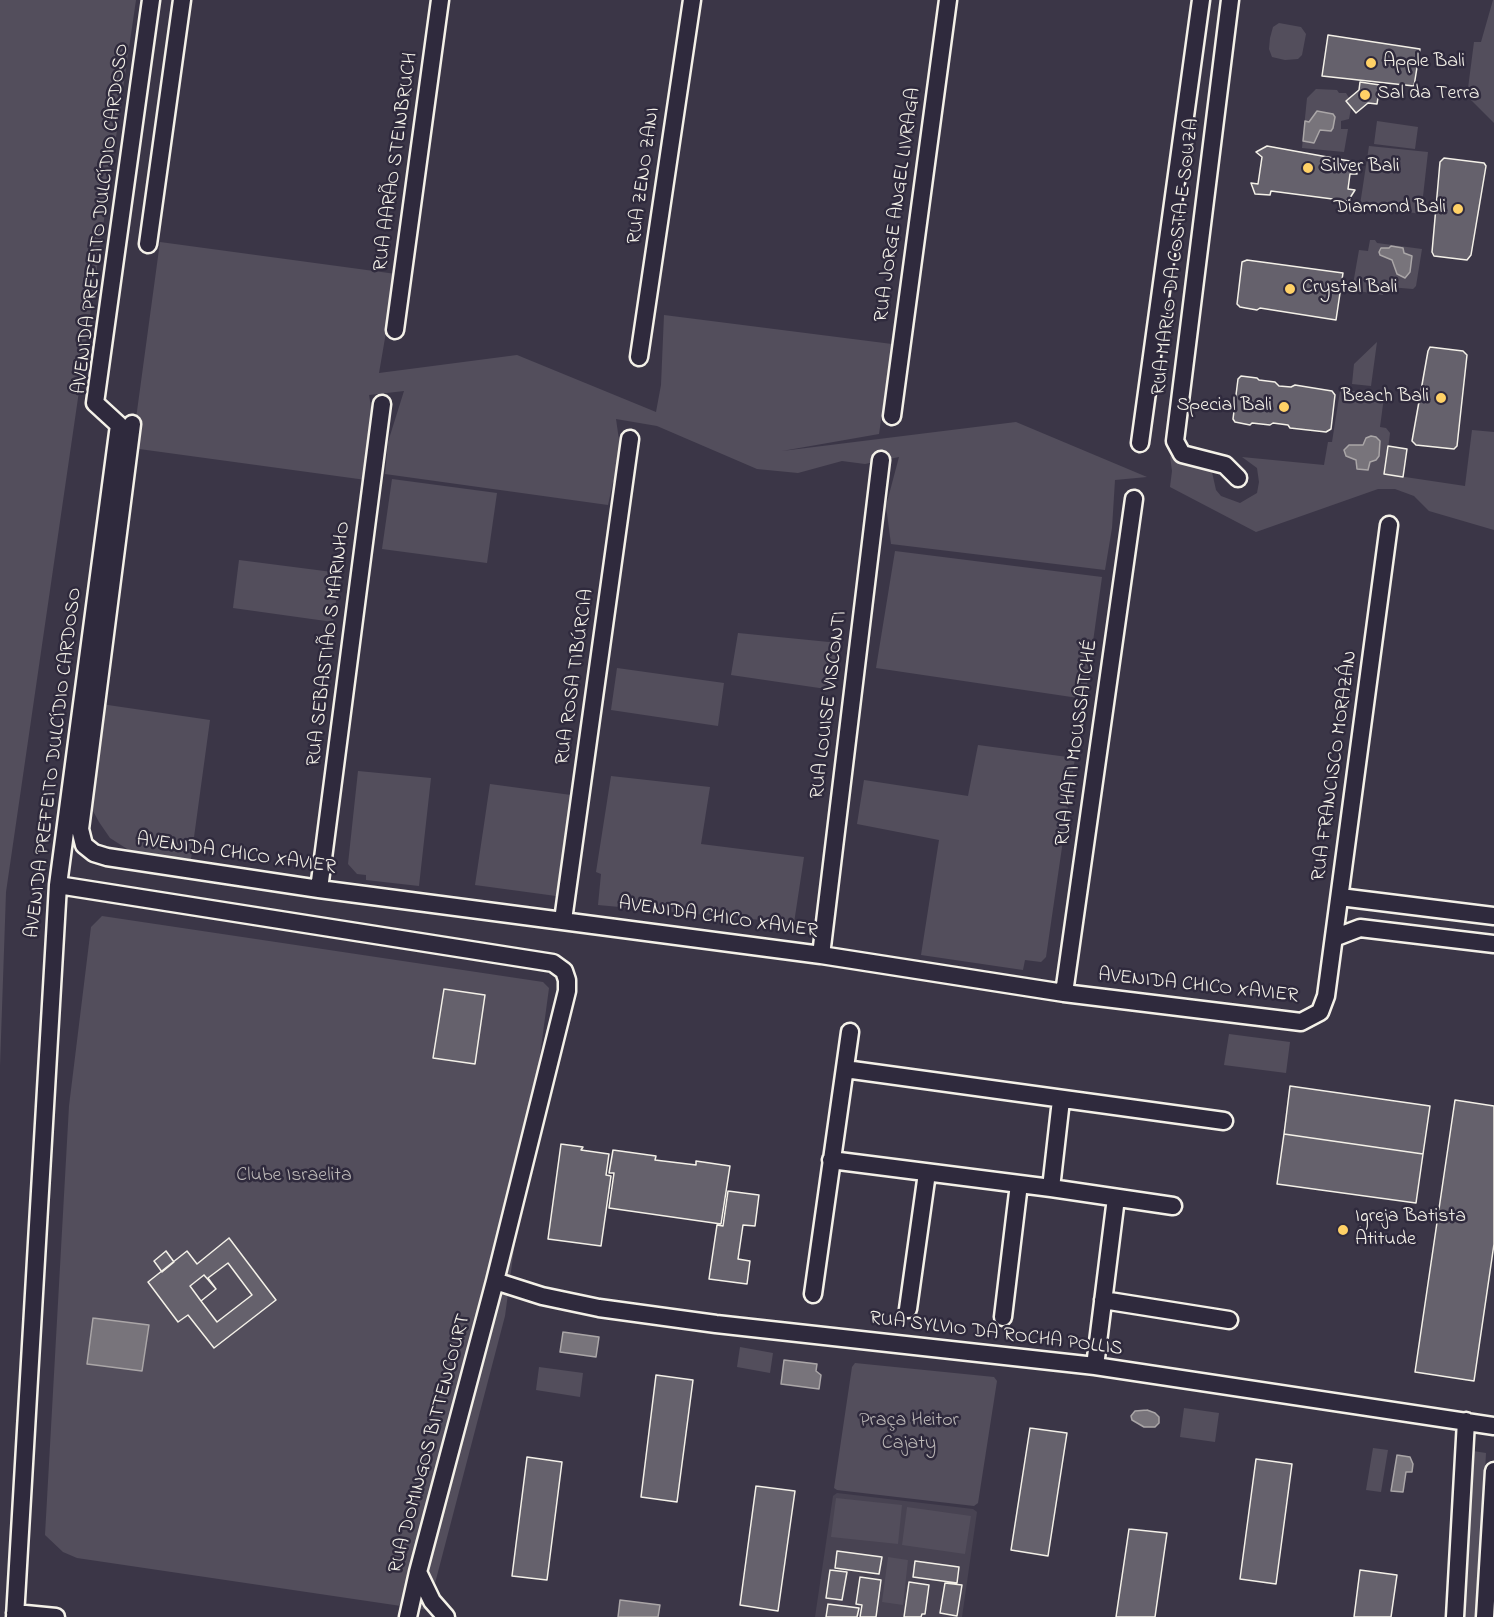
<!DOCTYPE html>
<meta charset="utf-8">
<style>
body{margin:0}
canvas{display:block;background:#3b3647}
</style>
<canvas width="1494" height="1617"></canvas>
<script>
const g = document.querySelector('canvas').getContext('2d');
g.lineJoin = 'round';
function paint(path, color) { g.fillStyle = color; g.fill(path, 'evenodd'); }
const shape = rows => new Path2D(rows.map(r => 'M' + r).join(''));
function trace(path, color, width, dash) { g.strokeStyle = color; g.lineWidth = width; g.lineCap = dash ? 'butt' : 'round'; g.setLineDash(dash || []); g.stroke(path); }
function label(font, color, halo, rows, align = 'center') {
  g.font = font + ' "Indie Flower",sans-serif'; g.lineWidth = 5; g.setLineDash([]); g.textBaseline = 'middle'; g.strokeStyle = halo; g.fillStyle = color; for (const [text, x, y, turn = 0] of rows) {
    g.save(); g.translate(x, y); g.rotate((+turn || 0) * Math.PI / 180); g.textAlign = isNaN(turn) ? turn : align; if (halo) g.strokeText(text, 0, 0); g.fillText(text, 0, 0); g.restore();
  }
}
paint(shape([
 [837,1493,973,1509,977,1512,962,1617,815,1617,833,1496]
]), '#484352');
paint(shape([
 [0,0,136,0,6,892,0,1066],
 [1493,0,1494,0,1494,123,1467,96,1474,42,1481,42],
 [1279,23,1301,27,1306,34,1302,55,1298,59,1285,60,1272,57,1269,49,1270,38,1273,27],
 [1316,89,1337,90,1339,93,1346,93,1352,103,1349,119,1341,121,1341,129,1348,129,1344,152,1302,148,1307,98],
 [1377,121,1418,127,1415,149,1374,144],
 [1369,146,1428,152,1421,214,1360,205],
 [1370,240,1375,240,1377,243,1422,249,1416,286,1413,289,1389,287,1389,285,1385,284,1383,295,1352,290,1359,250,1368,251],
 [160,242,396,274,379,373,517,355,656,412,661,385,664,315,892,344,879,434,782,451,1016,422,1147,477,1115,480,1112,528,1105,570,891,544,886,506,899,457,865,464,842,461,798,473,757,469,657,426,616,419,623,468,621,480,613,482,608,505,385,474,388,442,404,391,369,395,374,425,366,480,132,448],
 [1377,342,1371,386,1352,384,1354,364],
 [1342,389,1384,397,1380,427,1386,428,1390,433,1385,474,1465,486,1472,430,1494,432,1494,530,1429,511,1414,496,1395,489,1378,489,1256,532,1170,487,1172,471,1170,456,1212,472,1216,490,1221,496,1240,503,1257,493,1259,482,1257,468,1242,457,1324,465,1328,442,1332,442,1340,391],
 [392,479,497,493,487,563,382,549],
 [895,551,1102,577,1085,699,876,668],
 [239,560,340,573,333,622,233,608],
 [738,633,839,643,833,690,731,675],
 [617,668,724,683,718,726,611,710],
 [101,704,210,720,191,859,135,854,110,838,99,822,93,811,89,792],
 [978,745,1075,758,1046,957,1041,962,1025,960,1023,970,921,955,939,840,857,824,864,780,968,796],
 [358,771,431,778,419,886,366,880,366,875,357,874,348,864],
 [611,776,710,787,701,844,804,857,794,923,598,905,601,874,596,872],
 [490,784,571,795,556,896,475,885],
 [102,916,543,982,549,988,505,1316,428,1610,77,1558,63,1552,45,1535,69,1106,91,927],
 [1229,1034,1290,1042,1286,1073,1224,1065],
 [740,1347,773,1353,770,1373,737,1367],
 [855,1363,994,1377,997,1381,978,1503,974,1506,837,1490,834,1488,852,1367],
 [539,1367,583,1373,580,1397,536,1390],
 [1184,1408,1219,1413,1215,1442,1180,1437],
 [1373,1448,1388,1450,1381,1492,1366,1490],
 [1473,1451,1486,1453,1477,1617,1464,1617],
 [836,1498,902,1505,898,1544,831,1537],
 [907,1507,971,1516,965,1554,902,1545],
 [888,1557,908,1560,903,1605,882,1602]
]), '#534e5c');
const water = shape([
 [1317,111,1333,114,1335,117,1333,128,1331,131,1320,130,1314,143,1303,141,1305,121,1309,122,1317,111],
 [1391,246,1403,248,1404,253,1412,256,1410,272,1405,278,1397,274,1392,260,1380,255,1379,252,1381,248,1389,248,1391,246],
 [1371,436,1376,437,1380,441,1379,456,1376,460,1370,462,1368,470,1357,469,1356,460,1346,456,1344,450,1349,445,1363,445,1366,438,1371,436],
 [93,1318,149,1325,142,1371,87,1364,93,1318],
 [563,1332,599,1337,596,1357,560,1352,563,1332],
 [784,1360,817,1364,816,1371,821,1375,819,1389,781,1384,784,1360],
 [1147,1410,1155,1413,1159,1417,1159,1423,1155,1427,1144,1427,1132,1420,1131,1416,1135,1411,1147,1410],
 [1397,1455,1410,1457,1413,1464,1412,1472,1406,1472,1403,1492,1391,1491,1397,1455],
 [620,1600,660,1605,658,1617,618,1617,620,1600]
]);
paint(water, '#78747b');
trace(water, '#aaa6a7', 1.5);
const building = shape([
 [1328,35,1420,49,1414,86,1322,76,1328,35],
 [1360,82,1380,85,1377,104,1368,103,1356,113,1346,101,1359,90,1360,82],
 [1267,146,1355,162,1357,174,1350,174,1348,189,1355,190,1348,201,1271,191,1270,195,1255,194,1251,183,1258,184,1262,157,1256,152,1267,146],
 [1444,158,1484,163,1486,166,1471,255,1467,260,1434,256,1432,252,1440,162,1444,158],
 [1247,260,1343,273,1336,320,1260,308,1257,310,1240,307,1237,304,1242,262,1247,260],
 [1430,347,1463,351,1467,355,1457,446,1454,449,1416,445,1412,441,1428,351,1430,347],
 [1241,376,1257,378,1259,380,1275,382,1279,386,1291,387,1295,385,1332,391,1335,395,1331,429,1326,432,1290,428,1288,425,1273,423,1270,425,1252,423,1250,425,1235,422,1233,419,1238,379,1241,376],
 [1388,446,1407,449,1403,477,1384,474,1388,446],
 [444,989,485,995,475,1064,433,1058,444,989],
 [1290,1086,1430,1106,1423,1154,1284,1134,1290,1086],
 [1455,1100,1494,1106,1494,1244,1474,1381,1415,1372,1455,1100],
 [1284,1134,1423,1154,1416,1203,1277,1184,1284,1134],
 [561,1144,583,1147,581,1150,609,1154,606,1175,611,1176,601,1246,548,1239,561,1144],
 [613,1150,656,1156,655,1160,696,1165,696,1161,730,1166,721,1224,609,1208,614,1173,609,1173,613,1150],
 [728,1191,759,1195,755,1226,743,1225,738,1259,750,1261,747,1284,709,1279,717,1225,723,1226,728,1191],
 [229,1238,276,1300,214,1348,188,1315,178,1322,148,1282,187,1251,197,1264,229,1238],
 [228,1263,252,1295,217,1322,201,1301,216,1289,208,1278,228,1263],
 [166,1251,174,1262,162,1272,154,1261,166,1251],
 [204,1275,216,1289,201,1301,190,1286,204,1275],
 [656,1375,693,1380,677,1502,641,1497,656,1375],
 [1030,1428,1067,1433,1048,1556,1011,1550,1030,1428],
 [527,1457,562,1462,547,1580,512,1576,527,1457],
 [1256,1459,1292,1464,1276,1584,1240,1579,1256,1459],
 [756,1486,795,1491,778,1611,740,1605,756,1486],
 [1129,1529,1167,1533,1155,1617,1116,1617,1129,1529],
 [837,1551,882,1557,879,1574,835,1568,837,1551],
 [915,1561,959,1567,957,1583,913,1577,915,1561],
 [830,1570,847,1572,842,1600,826,1598,830,1570],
 [1360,1570,1397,1575,1391,1617,1354,1617,1360,1570],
 [860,1577,881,1580,876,1617,860,1617,862,1605,856,1604,860,1577],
 [909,1582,929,1585,925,1614,922,1614,921,1617,904,1617,909,1582],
 [945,1583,962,1585,957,1616,940,1613,945,1583],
 [828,1604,859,1608,857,1617,826,1617,828,1604]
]);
paint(building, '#65616c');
trace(building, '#f4f1e8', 1.5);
const minor = shape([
 [1230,0,1175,441,1182,454,1225,465,1238,478],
 [148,244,182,0],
 [395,330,440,0],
 [639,357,692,0],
 [892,416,948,0],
 [132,424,80,829,84,845,94,853,107,857,319,889,821,955,1064,993,1301,1022,1320,1012,1326,996,1389,525],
 [1140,443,1201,0],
 [58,885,553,963,564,971,567,980,567,991,495,1281,418,1572,408,1617],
 [319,889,382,404],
 [1340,897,1494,916],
 [563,920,630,439],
 [1334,938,1360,928,1494,944],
 [821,955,881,460],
 [1064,993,1134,499],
 [845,1069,1224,1121],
 [831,1160,1051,1188,1173,1206],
 [1051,1188,1061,1100],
 [495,1281,542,1296,599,1308,716,1324,1095,1366,1494,1426],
 [813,1294,850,1032],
 [1103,1300,1229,1320],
 [908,1309,927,1173],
 [1003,1317,1019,1184],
 [1095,1366,1116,1198],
 [418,1572,432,1601,446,1617],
 [15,1613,56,1617],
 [15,1617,58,885,119,425,95,403,151,0],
 [1455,1617,1466,1421],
 [1485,1617,1494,1471]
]);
trace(minor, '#f4f1e8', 21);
trace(minor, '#2f2a3d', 16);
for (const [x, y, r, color] of [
 [1371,63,6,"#ffd166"],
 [1365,95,6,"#ffd166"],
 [1308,168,6,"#ffd166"],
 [1458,209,6,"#ffd166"],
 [1290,289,6,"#ffd166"],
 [1441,398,6,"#ffd166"],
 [1284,407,6,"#ffd166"],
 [1343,1230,6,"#ffd166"]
]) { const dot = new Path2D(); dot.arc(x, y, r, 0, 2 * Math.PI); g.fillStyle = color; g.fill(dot); trace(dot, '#2f2a3d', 2); }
label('20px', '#f4f1e8', '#2f2a3d', [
 ["Apple Bali",1383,63],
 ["Sal da Terra",1377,95],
 ["Silver Bali",1320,168],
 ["Diamond Bali",1446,209,"right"],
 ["Crystal Bali",1302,289],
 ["Beach Bali",1429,398,"right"],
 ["Special Bali",1272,407,"right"],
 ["Igreja Batista",1355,1218],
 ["Atitude",1355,1241]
], 'left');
label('20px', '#f4f1e8', '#2f2a3d', [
 ["RUA AARÃO STEINBRUCH",397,162,-82],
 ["RUA ZENO ZANI",645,176,-82],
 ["RUA JORGE ANGEL LIVRAGA",899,205,-82],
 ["AVENIDA PREFEITO DULCÍDIO CARDOSO",102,219,-83],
 ["RUA MARLO DA COSTA E SOUZA",1177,257,-83],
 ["RUA SEBASTIÃO S MARINHO",330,644,-83],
 ["RUA ROSA TIBÚRCIA",576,677,-82],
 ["RUA LOUISE VISCONTI",830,705,-83],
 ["RUA HATI MOUSSATCHÉ",1078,743,-82],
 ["AVENIDA PREFEITO DULCÍDIO CARDOSO",55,763,-83],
 ["RUA FRANCISCO MORAZÁN",1336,766,-82],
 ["AVENIDA CHICO XAVIER",236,855,8],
 ["AVENIDA CHICO XAVIER",718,919,8],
 ["AVENIDA CHICO XAVIER",1198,987,6],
 ["RUA SYLVIO DA ROCHA POLLIS",996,1335,7],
 ["RUA DOMINGOS BITTENCOURT",431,1444,-75]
]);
label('20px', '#bcb8b7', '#2f2a3d', [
 ["Clube Israelita",294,1177],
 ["Praça Heitor",909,1422],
 ["Cajaty",909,1445]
]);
</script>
